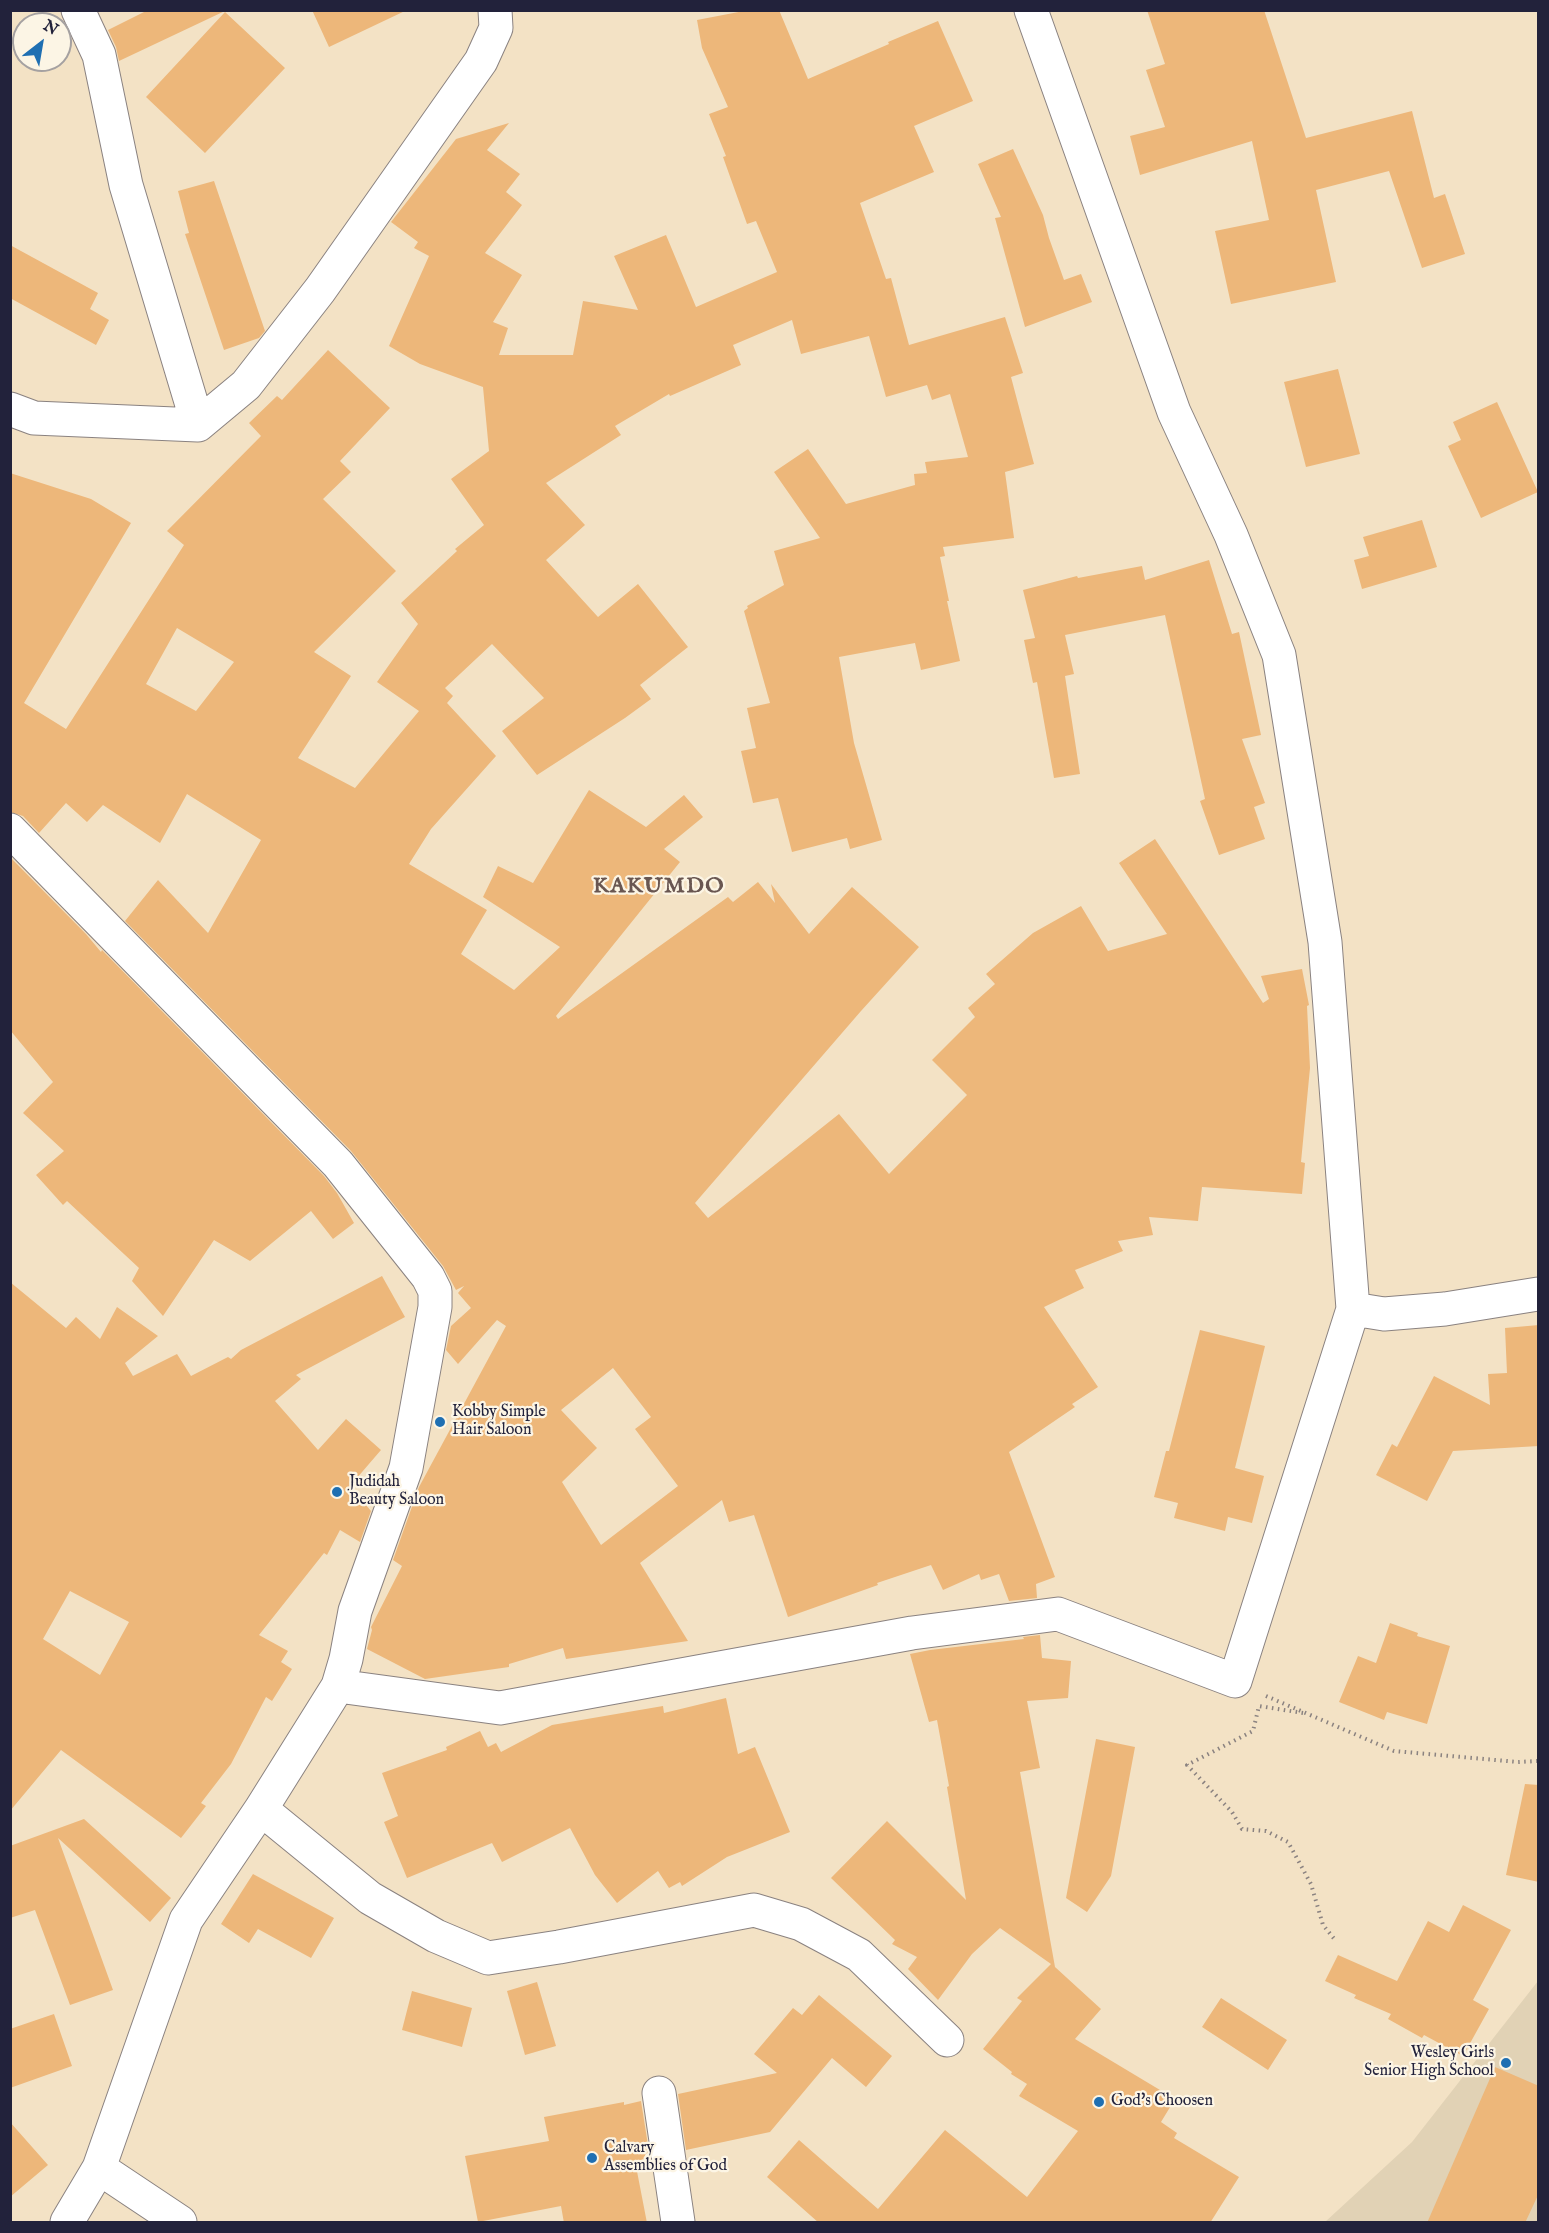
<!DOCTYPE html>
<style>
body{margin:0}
#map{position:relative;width:1549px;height:2233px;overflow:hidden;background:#f3e2c5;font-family:"IM FELL English",serif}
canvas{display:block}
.frame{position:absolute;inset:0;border:12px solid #22223b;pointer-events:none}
.north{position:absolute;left:12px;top:12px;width:60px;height:60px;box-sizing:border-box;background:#fcf5e5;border:2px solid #a5a1a1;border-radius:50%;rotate:31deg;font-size:16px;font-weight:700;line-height:24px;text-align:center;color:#22223b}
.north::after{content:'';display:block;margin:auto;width:21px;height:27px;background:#1f6fb2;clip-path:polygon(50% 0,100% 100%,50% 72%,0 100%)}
</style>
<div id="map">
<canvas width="1549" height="2233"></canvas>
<div class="frame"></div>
<div class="north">N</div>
</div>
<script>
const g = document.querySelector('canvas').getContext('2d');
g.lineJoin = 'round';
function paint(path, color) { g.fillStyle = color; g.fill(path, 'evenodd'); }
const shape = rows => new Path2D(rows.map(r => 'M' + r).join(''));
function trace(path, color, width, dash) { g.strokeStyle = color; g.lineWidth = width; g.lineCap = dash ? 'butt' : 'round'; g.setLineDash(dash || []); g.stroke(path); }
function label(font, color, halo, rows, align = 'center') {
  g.font = font + ' "IM FELL English",serif'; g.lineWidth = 4.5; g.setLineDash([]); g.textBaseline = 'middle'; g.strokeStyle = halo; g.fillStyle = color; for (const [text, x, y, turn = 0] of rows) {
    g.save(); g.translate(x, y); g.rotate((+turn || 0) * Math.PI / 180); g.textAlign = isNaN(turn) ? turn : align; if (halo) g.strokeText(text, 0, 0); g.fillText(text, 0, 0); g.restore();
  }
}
paint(shape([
 [1538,1981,1538,2222,1325,2222,1412,2142]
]), '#e1d2b5');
paint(shape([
 [148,10,227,10,119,61,116,47,108,30],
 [312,10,407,10,329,47],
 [749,10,779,10,808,79,889,44,888,42,938,21,973,101,914,126,934,172,860,203,886,279,891,278,909,345,1005,317,1023,373,1011,377,1034,464,1005,472,1014,538,943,547,945,556,940,557,949,601,947,601,960,661,921,670,915,643,839,657,854,743,882,840,850,849,847,838,792,852,778,798,753,803,741,751,756,748,747,708,770,703,744,611,748,608,747,606,784,585,774,551,820,538,774,472,808,449,846,504,915,485,914,474,927,473,925,462,968,457,950,394,932,400,927,385,886,397,869,336,801,354,792,320,733,345,741,365,670,396,669,394,615,426,621,435,546,483,585,525,546,560,598,617,638,584,688,647,640,685,651,699,625,718,537,775,502,731,544,698,492,644,445,688,453,696,447,703,496,756,431,829,409,864,487,910,461,954,514,990,560,947,483,897,498,866,533,883,589,790,646,827,684,795,703,817,664,849,680,862,556,1016,558,1019,728,897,733,902,758,882,775,903,771,884,809,934,852,887,919,947,861,1011,695,1203,708,1218,839,1114,889,1174,967,1095,932,1060,975,1017,968,1008,995,984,986,974,1033,933,1081,906,1108,951,1167,934,1119,863,1155,839,1263,1003,1269,999,1261,976,1302,969,1309,1005,1307,1006,1310,1068,1301,1162,1305,1163,1302,1194,1202,1187,1198,1221,1149,1217,1153,1235,1118,1241,1123,1251,1075,1270,1084,1288,1044,1307,1098,1387,1072,1404,1075,1407,1009,1452,1055,1577,1036,1584,1037,1598,1009,1601,999,1574,981,1580,979,1574,943,1590,931,1565,877,1583,878,1585,788,1617,754,1515,729,1522,722,1500,640,1563,688,1641,566,1659,563,1648,509,1664,509,1667,425,1679,367,1649,372,1630,371,1627,402,1566,393,1560,419,1487,506,1326,497,1320,458,1364,446,1350,451,1326,471,1308,458,1293,464,1286,456,1290,443,1266,351,1151,125,921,158,880,208,933,261,840,187,794,160,843,103,805,87,822,66,803,39,833,23,816,10,812,10,473,91,499,131,523,24,703,66,729,184,545,167,531,261,436,249,423,277,396,282,400,328,350,390,408,340,461,351,472,323,499,396,571,314,652,351,676,298,758,355,788,419,711,377,682,418,624,401,603,457,551,455,549,484,525,451,479,489,451,483,387,420,364,389,346,429,256,414,248,418,242,391,222,456,139,509,123,487,150,520,174,506,192,522,205,485,253,522,275,493,322,508,328,499,355,573,355,583,301,638,310,614,256,666,235,696,307,777,272,756,221,747,224,723,157,726,156,709,114,728,107,702,48,697,20],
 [177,628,234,662,196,711,146,684],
 [613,1368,651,1417,635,1429,678,1486,601,1545,562,1482,597,1448,561,1410],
 [1147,10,1264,10,1306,138,1412,111,1434,198,1445,194,1465,254,1422,268,1389,171,1316,190,1336,282,1231,304,1215,231,1269,220,1252,141,1140,175,1130,136,1165,127,1146,70,1165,64],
 [225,12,285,68,205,153,146,97],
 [1013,149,1043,215,1049,238,1064,280,1081,274,1092,302,1025,327,995,218,1001,217,978,164],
 [214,181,265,331,259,338,224,350,185,234,189,233,178,191],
 [10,245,98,293,90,309,109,320,96,345,10,298],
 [1338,369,1360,454,1306,467,1284,382],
 [1497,402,1538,492,1481,518,1448,446,1461,440,1453,422],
 [1422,520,1437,567,1362,589,1354,560,1369,556,1363,537],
 [1209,560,1232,634,1239,632,1261,735,1242,739,1265,803,1254,807,1265,839,1219,855,1200,801,1205,799,1165,615,1065,635,1074,674,1065,676,1080,774,1054,778,1037,682,1033,683,1024,640,1035,638,1023,590,1077,576,1078,578,1142,566,1145,580],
 [10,857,86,934,101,952,102,950,324,1176,337,1193,354,1223,333,1239,311,1211,250,1261,214,1240,163,1316,132,1281,139,1268,67,1201,63,1205,36,1175,64,1151,23,1113,53,1082,10,1030],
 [382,1276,405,1317,296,1375,301,1379,275,1401,318,1450,346,1419,381,1450,350,1486,371,1511,360,1542,340,1530,327,1555,324,1553,259,1635,288,1651,281,1662,292,1669,272,1701,266,1697,231,1764,201,1803,206,1806,181,1838,61,1750,10,1811,10,1282,66,1328,76,1317,100,1339,117,1307,158,1336,125,1363,133,1376,177,1354,191,1376,228,1357,231,1359,241,1350],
 [70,1591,129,1622,100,1675,43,1639],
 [1539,1325,1539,1446,1453,1451,1427,1501,1376,1475,1392,1444,1397,1447,1434,1376,1490,1405,1488,1374,1507,1373,1505,1328],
 [1200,1330,1265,1346,1235,1468,1264,1476,1252,1523,1228,1517,1225,1531,1174,1518,1178,1503,1154,1497,1166,1451,1169,1451],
 [1390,1623,1418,1633,1417,1636,1450,1646,1427,1724,1387,1712,1384,1720,1339,1702,1358,1656,1376,1663],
 [1040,1635,1042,1658,1071,1661,1068,1698,1027,1701,1040,1768,1020,1772,1055,1967,1101,2009,1075,2039,1175,2099,1161,2122,1177,2133,1174,2138,1239,2177,1210,2223,819,2223,767,2177,799,2140,878,2209,945,2130,1027,2197,1078,2131,1019,2096,1027,2084,1011,2074,1012,2072,983,2049,1022,2001,1017,1998,1051,1964,1000,1928,972,1954,938,2000,908,1969,917,1957,892,1944,895,1940,831,1878,887,1821,966,1900,947,1787,949,1786,937,1720,929,1722,910,1654,930,1650,1024,1639,1023,1637],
 [726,1698,738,1754,755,1747,790,1832,727,1857,682,1886,680,1882,669,1888,658,1871,617,1903,595,1875,570,1828,502,1862,492,1843,407,1878,384,1822,398,1816,382,1773,447,1750,446,1747,480,1731,488,1747,496,1743,501,1752,552,1725,663,1706,664,1713],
 [1096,1739,1135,1747,1111,1876,1087,1912,1066,1898],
 [1525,1784,1539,1785,1539,1882,1506,1875],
 [84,1819,171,1898,150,1922,58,1838,113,1990,70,2005,35,1910,10,1918,10,1846],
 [253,1874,334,1918,311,1958,258,1929,249,1943,221,1924],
 [1463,1905,1511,1930,1473,2000,1489,2009,1463,2056,1424,2035,1422,2038,1388,2019,1391,2014,1354,1998,1356,1995,1325,1981,1338,1955,1397,1981,1428,1921,1449,1932],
 [537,1982,556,2046,525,2055,507,1991],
 [412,1991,472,2008,462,2047,402,2030],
 [819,1995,892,2056,866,2087,832,2058,770,2132,686,2150,678,2094,777,2073,754,2054,793,2008,802,2015],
 [1221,1998,1287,2040,1268,2070,1202,2027],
 [54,2014,72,2066,10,2088,10,2029],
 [1495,2067,1539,2086,1539,2193,1525,2223,1427,2223],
 [641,2101,650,2158,635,2161,647,2223,564,2223,561,2206,478,2222,465,2156,549,2141,544,2117,624,2102,624,2105],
 [10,2122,48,2165,10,2197]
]), '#edb77a');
const minor = shape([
 [78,10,99,55,126,185,198,425],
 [10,409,34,418,198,425,246,385,320,290,481,61,496,28,495,10],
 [10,830,338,1164,428,1277,435,1291,435,1307,406,1468,355,1611,346,1659,338,1686],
 [1353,1309,1384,1314,1445,1309,1538,1294],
 [261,1809,370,1898,436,1936,488,1958,559,1947,754,1910,801,1924,859,1955,947,2040],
 [659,2093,678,2222],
 [99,2168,180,2222],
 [67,2222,99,2168,186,1920,261,1809,338,1686,500,1708,912,1633,1058,1614,1235,1681,1353,1309,1325,942,1279,655,1231,535,1174,412,1031,10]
]);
trace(minor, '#8a8280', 35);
trace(shape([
 [1266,1696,1394,1751,1518,1762,1538,1761],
 [1303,1713,1259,1706,1253,1731,1187,1765,1232,1812,1242,1829,1266,1831,1288,1842,1311,1884,1323,1925,1336,1941]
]), '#8a8280', 4, [1.5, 4.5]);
trace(minor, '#fff', 33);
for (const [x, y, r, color] of [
 [440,1422,6,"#1f6fb2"],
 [337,1492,6,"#1f6fb2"],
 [1506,2063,6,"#1f6fb2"],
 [1099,2102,6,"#1f6fb2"],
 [592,2158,6,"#1f6fb2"]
]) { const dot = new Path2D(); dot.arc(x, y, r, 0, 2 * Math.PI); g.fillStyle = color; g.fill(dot); trace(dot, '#fcf5e5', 2); }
label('16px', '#22223b', '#fcf5e5', [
 ["Kobby Simple",452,1413],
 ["Hair Saloon",452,1431],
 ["Judidah",349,1483],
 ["Beauty Saloon",349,1501],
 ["Wesley Girls",1494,2054,"right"],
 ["Senior High School",1494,2072,"right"],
 ["God's Choosen",1111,2102],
 ["Calvary",604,2149],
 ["Assemblies of God",604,2167]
], 'left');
g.letterSpacing = '1.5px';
label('bold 22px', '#695651', '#fcf5e5', [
 ["KAKUMDO",659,887]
]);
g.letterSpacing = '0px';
</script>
